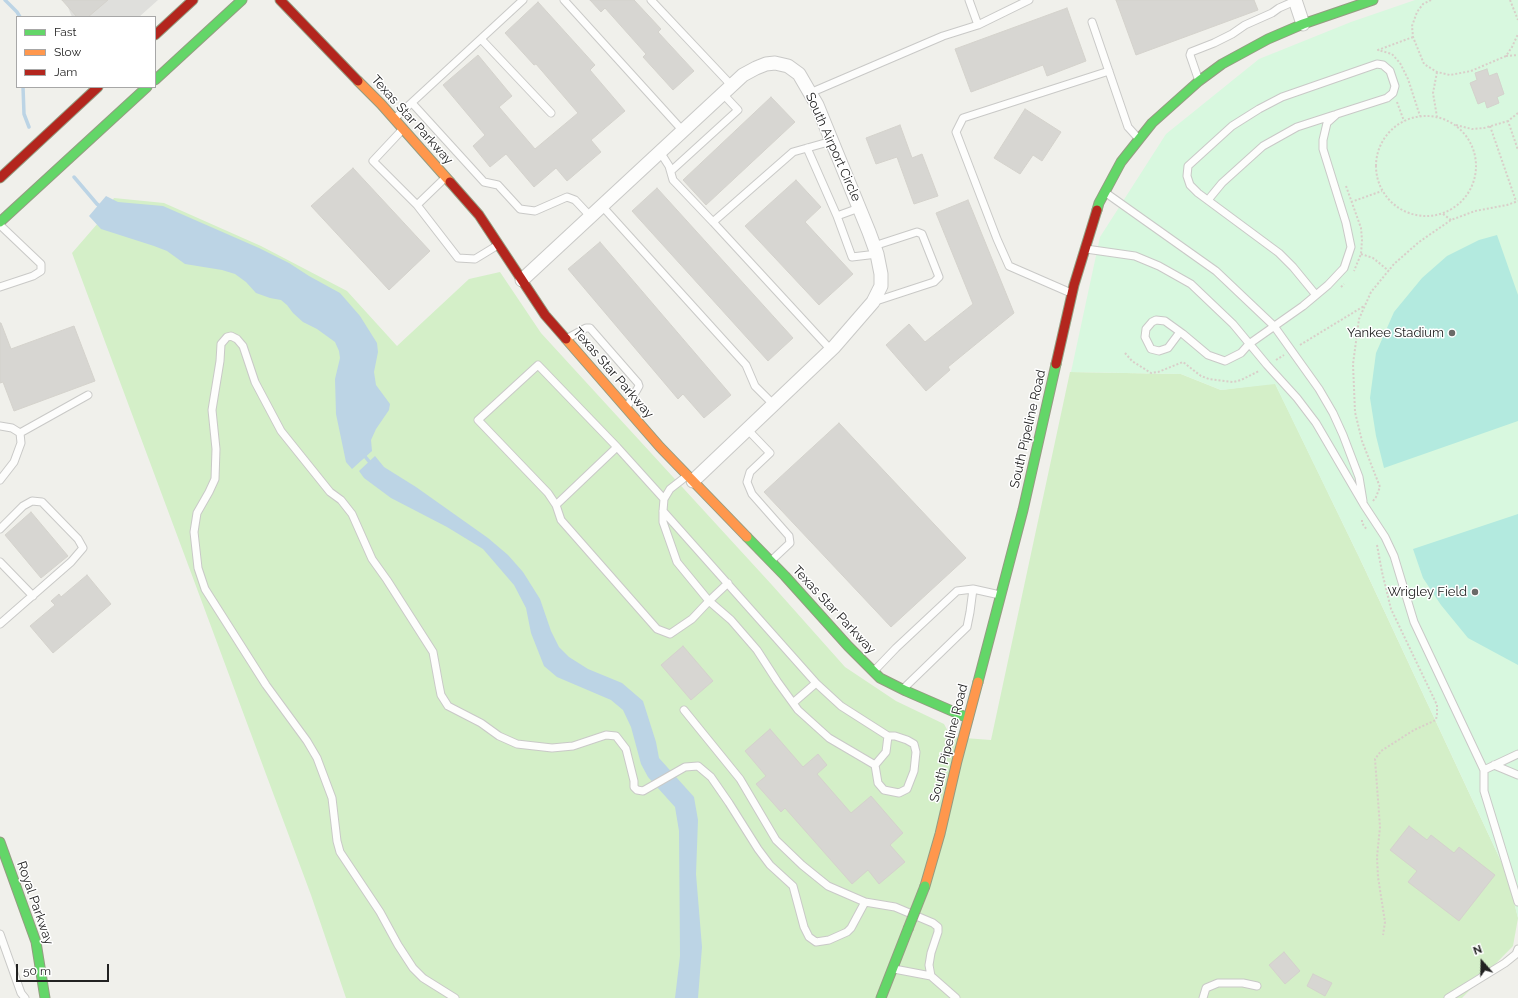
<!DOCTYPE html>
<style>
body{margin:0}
#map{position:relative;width:1518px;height:998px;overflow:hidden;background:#f0f0eb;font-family:Raleway,sans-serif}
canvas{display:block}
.legend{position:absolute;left:16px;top:16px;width:140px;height:72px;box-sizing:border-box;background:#fff;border:1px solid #a7a7a7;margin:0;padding:5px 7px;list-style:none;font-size:12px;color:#222}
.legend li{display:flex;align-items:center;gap:8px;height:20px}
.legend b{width:20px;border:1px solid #a7a7a7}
.north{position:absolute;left:1462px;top:942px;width:40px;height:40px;-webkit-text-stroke:3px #fff;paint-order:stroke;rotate:340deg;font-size:11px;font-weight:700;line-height:16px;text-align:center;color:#222}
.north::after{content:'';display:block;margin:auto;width:14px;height:18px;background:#222;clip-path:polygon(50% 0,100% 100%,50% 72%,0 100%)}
.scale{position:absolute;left:16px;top:964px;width:93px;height:18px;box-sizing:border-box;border:2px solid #222;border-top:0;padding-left:5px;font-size:12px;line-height:14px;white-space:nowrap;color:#222;-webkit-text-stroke:3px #fff;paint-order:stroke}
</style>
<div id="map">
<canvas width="1518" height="998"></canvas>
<ul class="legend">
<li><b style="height:5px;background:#63d668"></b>Fast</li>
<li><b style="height:5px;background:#ff974d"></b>Slow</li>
<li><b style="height:5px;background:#b3261e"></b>Jam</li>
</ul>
<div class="north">N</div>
<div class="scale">50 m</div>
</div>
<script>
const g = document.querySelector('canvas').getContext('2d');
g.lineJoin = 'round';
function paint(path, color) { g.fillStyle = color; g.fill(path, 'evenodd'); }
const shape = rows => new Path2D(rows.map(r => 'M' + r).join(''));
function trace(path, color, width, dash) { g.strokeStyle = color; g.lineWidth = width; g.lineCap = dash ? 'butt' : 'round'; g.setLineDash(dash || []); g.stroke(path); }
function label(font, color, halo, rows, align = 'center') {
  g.font = font + ' Raleway,sans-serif'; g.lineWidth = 3; g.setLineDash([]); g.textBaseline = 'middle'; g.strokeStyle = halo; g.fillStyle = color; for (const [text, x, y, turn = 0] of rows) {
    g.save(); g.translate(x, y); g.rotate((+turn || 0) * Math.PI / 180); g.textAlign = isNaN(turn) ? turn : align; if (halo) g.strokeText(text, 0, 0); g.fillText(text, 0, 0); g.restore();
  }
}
paint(shape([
 [65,0,158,0,139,17,72,17]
]), '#dfdfdc');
paint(shape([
 [114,198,164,203,261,246,347,291,397,346,469,279,500,272,541,333,772,585,845,667,896,701,944,724,951,737,991,740,1070,372,1181,374,1221,390,1275,383,1361,561,1507,874,1518,918,1513,946,1462,998,346,998,311,895,72,253,98,223]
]), '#d4efc8');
paint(shape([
 [1415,0,1518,0,1518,918,1507,874,1361,561,1275,384,1221,390,1181,374,1071,372,1100,237,1166,134,1259,59,1351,22]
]), '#d8f8df');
paint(shape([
 [1497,235,1518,295,1518,421,1384,468,1376,436,1370,398,1376,353,1394,312,1422,278,1447,256,1479,240],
 [1518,514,1518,665,1468,638,1441,605,1423,578,1413,549]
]), '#b3eadf');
paint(shape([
 [106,196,118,202,163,206,259,248,289,263,309,276,340,293,360,316,377,343,378,352,374,372,376,385,390,404,389,410,376,429,371,440,372,451,352,469,346,462,336,414,335,379,340,358,339,351,335,342,317,329,303,322,293,313,287,305,281,300,270,298,256,293,246,282,235,274,222,270,185,264,167,251,154,246,101,229,89,216],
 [375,456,384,467,416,487,488,538,508,555,523,572,540,599,551,631,559,647,569,657,588,669,622,683,643,701,656,742,659,758,694,797,698,820,696,874,702,947,698,998,675,998,680,956,679,831,675,807,648,777,641,764,631,727,623,710,611,700,557,677,544,666,531,633,526,608,514,585,483,549,447,527,391,498,364,478,359,471]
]), '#bcd4e5');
trace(shape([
 [5,0,17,12,20,17],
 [23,87,24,114,29,127],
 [74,177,97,204,101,207],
 [363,454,372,465]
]), '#bcd4e5', 3.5);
const building = shape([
 [62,0,108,0,88,17,77,17,62,0],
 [590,0,634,0,661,29,658,32,694,71,673,90,643,57,646,54,605,8,601,12,590,0],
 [1116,0,1254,0,1258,10,1136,55,1116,0],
 [538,2,595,65,590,70,625,111,591,140,601,152,567,181,556,168,534,187,506,154,490,167,473,146,485,135,443,85,478,55,512,96,499,107,535,149,578,113,536,64,534,65,505,33,538,2],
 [1067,8,1086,61,1047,76,1043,65,971,92,955,49,1067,8],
 [1487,69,1489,76,1497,73,1504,94,1497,97,1499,103,1487,108,1485,101,1478,104,1470,83,1477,80,1475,73,1487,69],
 [771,97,795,122,706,205,683,180,771,97],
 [1025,109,1061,132,1042,161,1033,155,1020,174,994,158,1025,109],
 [900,125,912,158,922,154,938,196,914,204,897,157,876,164,866,138,900,125],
 [353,168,430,251,389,290,311,206,353,168],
 [796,180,821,207,805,222,853,274,819,305,745,226,796,180],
 [657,188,793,338,768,361,632,211,657,188],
 [968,200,1014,313,948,367,950,370,926,391,886,345,909,324,925,342,973,304,936,213,968,200],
 [600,242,731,395,704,418,683,394,678,399,568,269,600,242],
 [0,323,1,323,11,349,74,326,95,381,14,411,3,382,0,383,0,323],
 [839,423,966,558,891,627,764,492,839,423],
 [31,512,68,556,41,578,5,535,31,512],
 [87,575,111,604,53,653,30,626,55,605,51,601,59,594,61,597,87,575],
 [683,646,713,681,691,700,661,665,683,646],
 [770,729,803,767,818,754,827,765,817,774,851,813,871,796,903,833,890,845,905,862,879,884,868,870,852,884,785,808,781,812,756,784,766,776,745,751,770,729],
 [1409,826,1427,840,1431,835,1454,853,1459,847,1495,875,1459,921,1408,882,1417,871,1390,850,1409,826],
 [1284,952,1300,971,1285,984,1269,965,1284,952],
 [1313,974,1332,983,1325,996,1307,986,1313,974]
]);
paint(building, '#d7d6d2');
trace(building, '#d4d2cc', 1);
const lane = shape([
 [564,0,683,131],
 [651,0,732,86],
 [969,0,978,25],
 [1092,22,1128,127,1138,138],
 [481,39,551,113],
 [1199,81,1190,55,1191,52,1214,43,1232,34,1245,25,1272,13,1279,8,1295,1],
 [810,93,943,36,978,25,1029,0],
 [412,103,484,182,498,185,520,209,535,211,567,197,575,200,591,217],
 [394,119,523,0],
 [403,129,373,161,417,205,446,177],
 [807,148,837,216,859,208],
 [660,152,669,166,673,180,713,222,793,152,832,141],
 [671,171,738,110,723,94],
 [1106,193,1216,271,1274,326,1319,389,1333,413,1343,435,1359,477,1363,501],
 [1208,200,1222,183,1263,146,1297,127,1334,115],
 [417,205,458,258,475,259,498,245],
 [602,206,746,365,755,386,773,404],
 [837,216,852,257,877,254],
 [713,222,831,350],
 [0,225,41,264,41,271,33,276,0,287],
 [1086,249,1135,256,1159,266,1191,284,1233,324,1267,365,1297,398,1316,423,1364,505,1385,537,1394,556,1414,622,1484,770,1484,791,1518,902],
 [1071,293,1009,266,997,239,956,132,963,118,1109,71],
 [873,302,934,282,939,277,922,234,917,232,874,246],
 [1180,332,1168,348,1159,351,1151,349,1145,337,1146,329,1152,322,1156,320,1165,321,1183,334,1208,355,1225,361,1241,353,1249,344,1303,306,1328,285,1344,268,1351,247,1346,223,1323,149,1323,140,1327,123,1337,114,1387,98,1393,93,1395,86,1390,71,1383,65,1377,64,1282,97,1259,109,1232,126,1188,166,1187,176,1190,185,1198,193,1279,253,1293,267,1316,295],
 [566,339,586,328,590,328,638,383,639,386,627,407],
 [0,426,12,428,20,433,21,443,14,462,0,480],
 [747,429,770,453,750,472,747,482,752,494,789,536,790,543,772,560],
 [20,433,88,395],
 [664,499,617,447,556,505,561,520,657,629,670,634,692,619,709,601,728,583],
 [556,505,548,493,478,420,538,365,617,447],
 [663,511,816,683,841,706,888,736,895,736,907,740,914,744,916,752,914,771,907,789,899,793,884,790,878,783,875,765,829,738,798,710,777,681,757,650,731,620,709,601,677,562,663,522,663,511,664,499,670,489,688,475],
 [0,529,23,506,32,501,42,502,78,539,83,548,71,562,0,624],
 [0,562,33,596],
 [874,671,896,648,957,591,973,589,1000,595],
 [904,688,967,627,970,612,973,589],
 [793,703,816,683],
 [875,765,886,752,888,736],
 [1494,765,1518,775],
 [1484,770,1518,754],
 [865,902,895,907,933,923,938,927,938,932,931,953,929,965,931,976],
 [0,934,21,993,25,998],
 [894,969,931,976,956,998],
 [455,998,423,978,413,968,398,945,380,912,340,852,337,841,332,798,317,758,307,741,266,685,205,589,198,568,194,532,197,513,209,492,215,479,216,449,212,410,220,361,221,344,227,337,231,336,237,339,243,346,255,382,281,431,330,492,341,500,352,514,372,559,387,580,433,652,439,685,441,695,448,706,481,723,499,736,517,744,552,748,573,746,606,735,616,736,626,749,634,781,634,787,637,790,643,791,685,767,698,766,711,777,729,803,758,849,770,865,793,886,804,927,809,937,816,942,829,940,847,932,851,928,865,902,828,886,802,865,776,840,740,779,684,710],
 [1203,998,1206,988,1218,983,1243,983,1257,986],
 [1448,998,1505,963,1516,954,1518,949]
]);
const street = shape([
 [1295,0,1303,24],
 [522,280,743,75,756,68,766,64,775,63,788,66,799,74,817,105,869,232,877,254,881,274,881,286,873,302,834,347,693,481]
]);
const fast = shape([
 [155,80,242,0],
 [1097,210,1099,203,1121,162,1152,123,1199,81,1222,64,1268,39,1303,24,1373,0],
 [0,222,147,87],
 [747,537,785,576,848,646,880,678,906,691,968,718],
 [978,682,1023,510,1056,364],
 [0,842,36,942,45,998],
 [881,998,908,929]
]);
const slow = shape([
 [358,81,381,104,450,182],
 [566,339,660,447,747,537],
 [925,886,940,834,957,761,978,682]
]);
const jam = shape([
 [280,0,358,81],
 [155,35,193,0],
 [0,178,98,87],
 [450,182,479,215,545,315,566,339],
 [1056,364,1074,285,1097,210]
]);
trace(lane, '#c9c9c7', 9);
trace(street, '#c9c9c7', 15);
trace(fast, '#949c81', 11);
trace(slow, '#949c81', 11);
trace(jam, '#949c81', 11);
trace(shape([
 [1431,0,1423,4,1417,12,1412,26,1413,37,1424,64,1437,72,1450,75,1471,71,1506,56,1512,47,1518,34],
 [1510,0,1518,20],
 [1413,37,1378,50,1392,54,1400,63,1408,79,1420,116],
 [1506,56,1518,55],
 [1437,72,1433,93,1437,117],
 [1397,102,1404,121],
 [1518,113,1508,121,1518,150],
 '1376 166a50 50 0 1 1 100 0a50 50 0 1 1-100 0Z',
 [1456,125,1472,129,1484,128,1508,121],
 [1490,126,1516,201],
 [1346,186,1361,228,1362,240,1361,254,1354,271],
 [1351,202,1382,191],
 [1443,214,1451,220],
 [1361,254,1373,258,1389,271],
 [1341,287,1344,284],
 [1300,345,1364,306],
 [1125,353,1132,361,1151,373,1158,372,1183,362,1201,376,1209,379,1233,382,1241,380,1259,371],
 [1276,360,1284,355],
 [1373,501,1376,497,1380,487,1362,441,1355,412,1353,364,1359,319,1371,292,1394,264,1419,242,1451,220,1475,211,1507,205,1518,201],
 [1362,520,1362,523,1367,530],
 [1377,545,1382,572,1391,609,1437,705,1437,714,1436,720,1414,730,1381,751,1375,759,1380,827,1377,857,1378,877,1385,922,1383,935]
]), '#d9cec9', 2, [2, 2]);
trace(lane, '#fdfdfc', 7);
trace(street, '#fdfdfc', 13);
trace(fast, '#63d668', 9);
trace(slow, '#ff974d', 9);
trace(jam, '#b3261e', 9);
const fastBridge = shape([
 [908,929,925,886]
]);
trace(fastBridge, '#949c81', 11, []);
trace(fastBridge, '#63d668', 9);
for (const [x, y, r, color] of [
 [1452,333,4,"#6a6a68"],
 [1475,592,4,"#6a6a68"]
]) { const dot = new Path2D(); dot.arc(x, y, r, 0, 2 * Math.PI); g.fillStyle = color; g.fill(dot); trace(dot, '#fff', 1.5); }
label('13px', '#222', '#fff', [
 ["Texas Star Parkway",412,120,48],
 ["South Airport Circle",833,147,66],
 ["Texas Star Parkway",613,373,49],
 ["South Pipeline Road",1028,429,-77],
 ["Texas Star Parkway",834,610,47],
 ["South Pipeline Road",949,743,-76],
 ["Royal Parkway",35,903,71]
]);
label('13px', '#222', '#fff', [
 ["Yankee Stadium",1444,333],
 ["Wrigley Field",1467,592]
], 'right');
</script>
